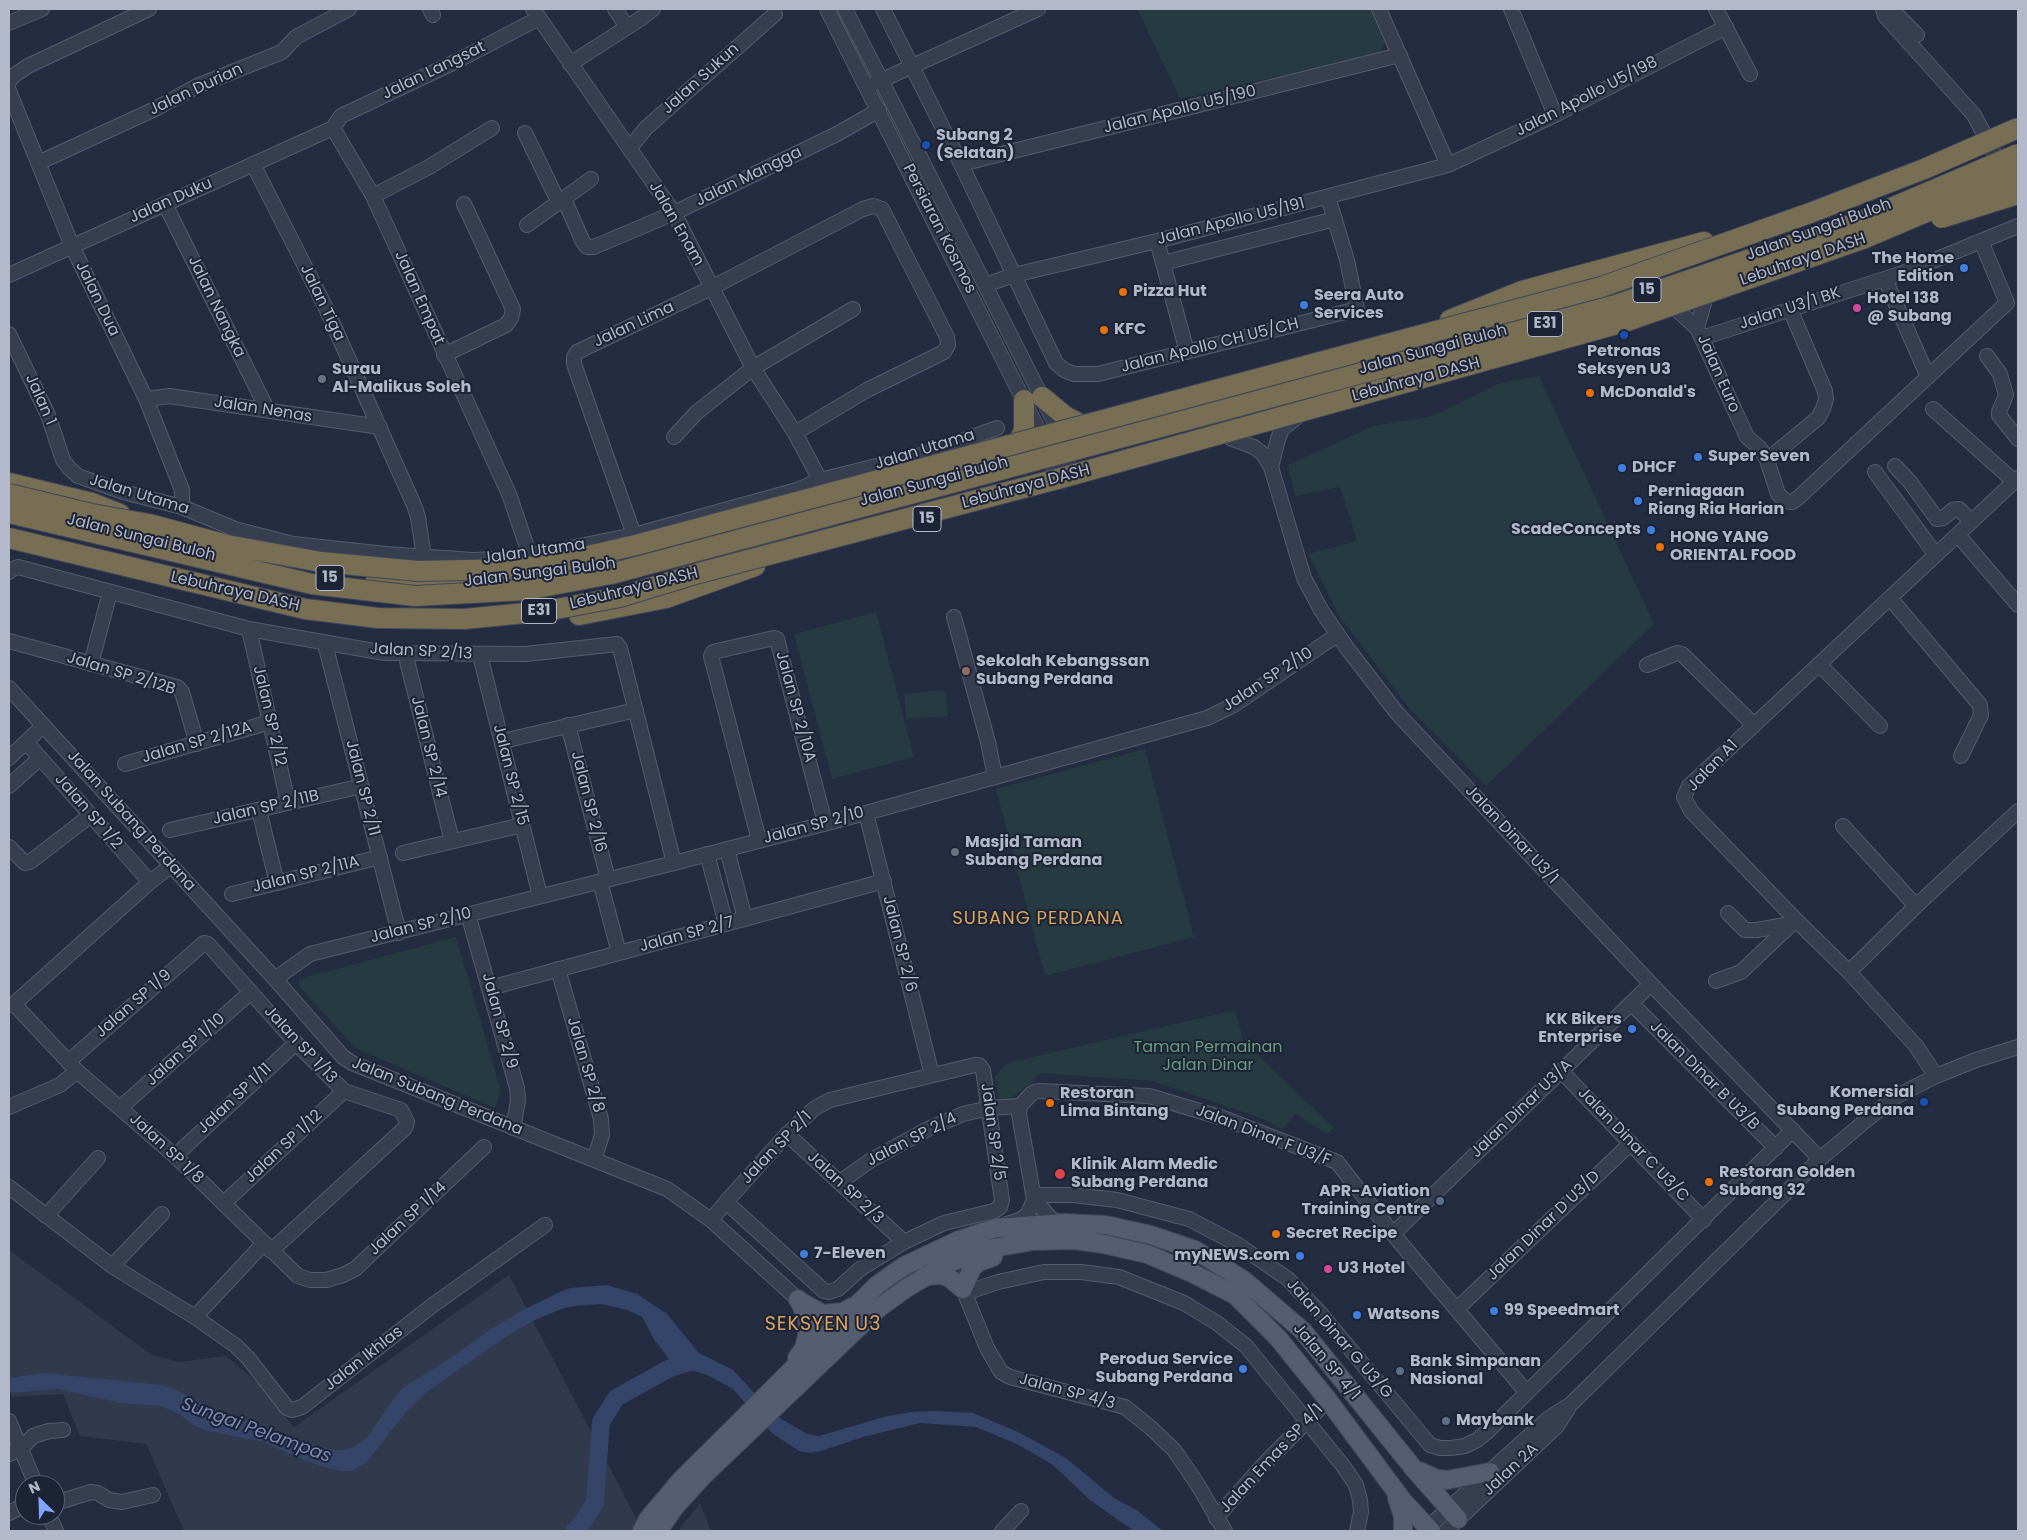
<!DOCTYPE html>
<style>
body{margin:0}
#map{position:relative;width:2027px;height:1540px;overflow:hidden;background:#232c41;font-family:Poppins,sans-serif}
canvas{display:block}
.frame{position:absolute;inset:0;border:10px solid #b3b9cb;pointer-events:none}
.north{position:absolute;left:15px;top:1475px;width:50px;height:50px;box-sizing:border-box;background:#1c2335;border:1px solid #585f71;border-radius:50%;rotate:336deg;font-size:14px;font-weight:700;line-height:20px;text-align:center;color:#b3b9cb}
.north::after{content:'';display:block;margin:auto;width:18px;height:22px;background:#84a4ff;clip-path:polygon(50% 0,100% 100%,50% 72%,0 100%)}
</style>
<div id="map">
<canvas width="2027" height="1540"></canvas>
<div class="frame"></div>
<div class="north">N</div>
</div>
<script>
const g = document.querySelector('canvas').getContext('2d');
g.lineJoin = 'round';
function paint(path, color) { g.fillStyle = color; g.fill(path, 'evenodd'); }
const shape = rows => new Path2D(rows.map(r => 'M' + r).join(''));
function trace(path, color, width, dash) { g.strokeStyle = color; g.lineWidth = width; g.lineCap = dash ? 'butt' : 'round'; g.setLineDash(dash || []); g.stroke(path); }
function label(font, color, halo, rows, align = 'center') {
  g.font = font + ' Poppins,sans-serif'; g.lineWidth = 4; g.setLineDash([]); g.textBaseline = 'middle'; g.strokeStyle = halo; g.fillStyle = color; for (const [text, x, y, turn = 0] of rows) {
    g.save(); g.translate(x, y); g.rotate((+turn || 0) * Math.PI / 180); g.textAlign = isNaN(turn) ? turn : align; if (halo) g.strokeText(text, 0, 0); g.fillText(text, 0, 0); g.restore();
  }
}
paint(shape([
 [9,1250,152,1355,179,1362,226,1356,260,1385,294,1427,509,1275,643,1531,184,1531,146,1444,80,1436,63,1394,12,1397,9,1388],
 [700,1503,711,1531,678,1531]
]), '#31394d');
paint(shape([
 [1137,9,1370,9,1385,43,1380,53,1180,99],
 [1539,376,1654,624,1486,786,1410,709,1340,617,1308,554,1357,541,1340,487,1295,496,1288,465,1373,426,1433,416,1500,383],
 [876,612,914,757,832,779,794,634],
 [945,690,948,716,906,719,904,694],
 [1145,749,1194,937,1045,976,996,789],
 [456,937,501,1091,495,1108,355,1048,299,986,299,979],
 [1235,1010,1244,1042,1334,1128,1327,1134,1296,1114,1282,1130,1266,1120,1153,1081,1043,1073,1036,1076,1034,1083,1026,1086,1016,1095,1013,1096,1008,1101,999,1100,995,1077,1007,1063]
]), '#253a41');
paint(shape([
 [607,1285,637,1294,667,1314,699,1353,733,1370,775,1415,807,1434,819,1436,884,1417,911,1412,935,1411,973,1413,1018,1432,1066,1458,1114,1498,1138,1511,1163,1531,1134,1531,1090,1500,1053,1465,1019,1445,976,1427,920,1423,863,1437,821,1451,810,1453,799,1451,772,1433,732,1388,705,1374,683,1368,669,1359,655,1341,642,1317,627,1310,602,1304,574,1306,561,1309,535,1320,507,1336,424,1394,405,1413,366,1463,351,1471,342,1471,321,1466,301,1459,264,1442,208,1431,193,1425,181,1415,161,1406,121,1403,58,1389,9,1393,9,1378,44,1373,161,1385,172,1388,221,1413,246,1420,313,1445,334,1450,341,1450,352,1448,366,1439,398,1393,404,1387,449,1359,491,1329,523,1310,562,1291,570,1288]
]), '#354469');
trace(shape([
 [574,1531,582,1523,595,1502,601,1422,616,1398,670,1368,693,1361]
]), '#354469', 18);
const minor = shape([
 [430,9,433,15],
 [533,9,674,213,753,368,795,433,820,480],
 [615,9,627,27],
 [827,9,1049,451,1055,470,1064,480],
 [845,9,1060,433,1068,459,1064,480],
 [883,9,961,164,1056,363,1064,370,1074,374,1098,374,1357,309,1347,260,1328,197],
 [1379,9,1448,165],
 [1511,9,1555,115],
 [1716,9,1750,74],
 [1883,9,1885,16,1974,115,1997,159],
 [1884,9,1891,9,1917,35],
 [9,23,42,9],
 [570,64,640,19,653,9],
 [9,82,13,76,28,66,149,9],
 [873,84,1038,9],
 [9,91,72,246,146,399,182,490,182,507],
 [333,128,373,196,509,494,530,556],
 [333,128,341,116,457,61,539,18],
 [525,133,559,203],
 [630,148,646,128,775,14],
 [38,163,155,109,197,86,282,52,296,37,349,9],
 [253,164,325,306,414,505,418,517,424,557],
 [961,164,1400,55],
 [373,196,429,167,492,128],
 [564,199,583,242,587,247,594,247,674,213,837,134,879,110],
 [165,204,268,411],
 [527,225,591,179],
 [1157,241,1187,352],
 [1163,263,1335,219],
 [9,275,333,128],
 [1885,279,1928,377],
 [985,285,1014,275,1157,241,1448,165,1555,115,1726,27],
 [1674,307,1697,328,1747,437,1760,448,1767,460,1778,494,1786,501,1792,502,1798,498,2007,303,1981,241],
 [1697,328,1706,296],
 [9,334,48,415,63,460,69,468,78,476,123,492,182,507,235,529,293,544,386,554,473,560,497,559,530,556,634,535,797,490,820,480,925,454,997,428],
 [1702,338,1903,273,2018,226],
 [444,355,506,325,511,318,513,309,464,204],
 [1987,356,2000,374,2006,395,1999,412,1999,415,2018,439],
 [146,399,169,396,380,427],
 [1933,409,2015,482],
 [674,437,696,413,753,368,853,309],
 [1230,438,1254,447,1263,454,1271,467,1304,578,1321,610,1347,648,1397,713,1651,984,1820,1159],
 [1767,460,1818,418,1823,409,1826,399,1825,391,1790,309],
 [1895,466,1910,482,1937,519,1943,518,1953,510,1959,509,1971,521],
 [1271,467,1278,439,1282,429,1296,418],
 [1875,472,1936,555],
 [634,535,574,364,574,357,577,352,711,288,863,209,873,206,882,209,947,337,948,345,944,352,867,390,795,433],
 [1958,535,2018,605],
 [9,572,12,569,18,567,249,629,385,653,526,654,617,644,620,648,674,863],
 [1890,598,1980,705,1981,715,1961,756],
 [954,617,988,742,995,777],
 [249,629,288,803],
 [9,641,177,687,182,692,197,744],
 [325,644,399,933],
 [405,653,452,841],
 [480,655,540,896],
 [91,664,110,592],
 [1819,664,1880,726],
 [1647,665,1677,653,1682,654,1754,725],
 [9,688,275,979,343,1057,352,1063,667,1189,711,1220,838,1336],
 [568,725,608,879],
 [503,741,636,710],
 [26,742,150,882],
 [9,758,43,726],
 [125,764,270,722],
 [9,786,40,758],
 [259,810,277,883],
 [866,813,932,1075],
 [1843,826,1916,906],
 [170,830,362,786],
 [759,840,711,656,713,652,774,638,777,639,825,823],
 [9,847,25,863,30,862,91,815],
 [727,849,745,919],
 [403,853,522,825],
 [707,854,726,924],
 [600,881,619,953],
 [232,894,380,857],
 [1728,913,1745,930,1757,930,1791,924],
 [468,914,517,1088,518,1101,513,1128],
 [558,969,601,1119,602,1135,594,1160],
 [1849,972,1916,906,2018,811],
 [275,979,310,954,674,863,866,813,1207,718,1234,705,1337,635],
 [1716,981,1741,972,1796,920],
 [490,988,884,881],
 [1631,1003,1776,1148],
 [14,1004,77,1071,175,1156,298,1276,310,1280,326,1280,343,1275,355,1269,484,1147],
 [9,1005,14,1004,150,882,171,866],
 [68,1062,204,943,208,944,296,1043,344,1091,401,1110,407,1122,405,1128,271,1251],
 [1561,1071,1704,1220],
 [1936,1076,1916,1046,1849,972,1796,920,1691,811,1684,797,1689,786,2018,478],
 [1020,1106,1032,1093,1038,1091,1149,1096,1223,1118,1337,1162,1393,1234,1527,1393],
 [1020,1106,1019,1114,1034,1199,1052,1220,1064,1222],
 [9,1107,60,1085,77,1071],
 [121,1107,251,992],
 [787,1134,904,1242],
 [175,1156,296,1043],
 [840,1182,871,1160,928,1129,963,1114,989,1108,1020,1106],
 [9,1187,112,1266,195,1317,236,1346,248,1358,287,1408,292,1410,302,1407,433,1305,545,1225],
 [1033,1195,1073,1195,1117,1200,1189,1219,1237,1244,1288,1279,1321,1314,1430,1445,1440,1448,1451,1448,1465,1446,1477,1440,1488,1431,1793,1130],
 [224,1203,344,1091],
 [46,1216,98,1158],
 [711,1220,726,1202,787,1134,815,1108,830,1100,975,1065,979,1065,983,1070,1002,1200,1000,1207,994,1211,944,1223,904,1242,860,1269,838,1289,829,1292,824,1291,726,1202],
 [1007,1224,1020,1220,1028,1214,1034,1199],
 [1393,1234,1651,984],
 [956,1260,958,1275,963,1289,987,1348,1001,1372,1010,1377,1125,1407,1151,1428,1174,1450,1196,1482,1225,1531],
 [112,1266,162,1214],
 [965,1293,998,1282,1044,1272,1081,1272,1119,1277,1184,1303,1217,1323,1246,1346,1344,1467,1356,1485,1360,1500,1361,1512,1357,1531],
 [1457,1309,1631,1143],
 [195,1317,264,1243],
 [9,1421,36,1485],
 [9,1454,21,1449,33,1436,49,1431,63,1430],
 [55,1503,91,1492,98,1493,109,1500,122,1502,153,1495],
 [9,1513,25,1505],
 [49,1515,56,1531],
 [1216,1518,1264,1464,1328,1400],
 [1002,1531,1021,1511],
 [1424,1531,1549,1418,1571,1404,1820,1159,1864,1122,1895,1097,1936,1076,1976,1060,2018,1047],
 [1446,1531,1556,1427,1568,1409]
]);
const major = shape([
 [925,1276,943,1275,951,1279,963,1289,972,1268,979,1262,993,1257],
 [798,1300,823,1314,843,1312,852,1307],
 [797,1358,804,1348,807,1336,808,1322,804,1311,798,1299],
 [1419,1471,1437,1479,1447,1480,1490,1472],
 [1397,1498,1403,1516,1403,1531],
 [642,1531,648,1519,680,1481,877,1285,904,1266,959,1240,995,1228,1065,1223,1106,1225,1151,1235,1195,1250,1245,1281,1303,1331,1414,1469,1458,1519],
 [658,1531,674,1508,703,1476,879,1308,908,1287,949,1263,988,1249,1033,1241,1074,1240,1103,1244,1147,1254,1192,1273,1235,1295,1278,1338,1328,1400,1403,1501,1431,1531]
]);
const highway = shape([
 [1450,320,1522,291,1704,242],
 [1285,387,1346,362],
 [1042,397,1065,416,1080,424,1123,432],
 [982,470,1010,453,1018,442,1024,431,1024,400],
 [9,483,92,503,120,514],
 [375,583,471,584,614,564],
 [579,615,666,598,755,566]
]);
trace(minor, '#555c6e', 16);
trace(major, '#404759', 20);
trace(highway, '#3f4658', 22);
trace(minor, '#373e50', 14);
trace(major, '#555d70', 18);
trace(highway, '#776e53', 20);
const highwayBridge = shape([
 [1941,218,2018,194],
 [9,494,92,514,149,524,227,545,321,562,418,571,516,569,570,560,636,545,1601,287,1810,213,1924,169,2018,128],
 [9,513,312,584,415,596,526,590,611,574,1616,305,1856,223,2018,154],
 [9,538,305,609,378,618,464,619,546,611,620,597,699,573,1061,478,1624,322,1865,238,2018,173]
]);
trace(highwayBridge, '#3f4658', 22, []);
trace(highwayBridge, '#776e53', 20);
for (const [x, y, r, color] of [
 [926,145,5,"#1a4fb4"],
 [1964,268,5,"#3f7fe0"],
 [1123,292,5,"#e8710a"],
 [1304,305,5,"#3f7fe0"],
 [1857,308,5,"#d1479c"],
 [1104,330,5,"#e8710a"],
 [1624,335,5,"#1a4fb4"],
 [322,379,5,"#6b7280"],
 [1590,393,5,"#e8710a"],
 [1698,457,5,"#3f7fe0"],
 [1622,468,5,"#3f7fe0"],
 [1638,501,5,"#3f7fe0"],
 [1651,530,5,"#3f7fe0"],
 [1660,547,5,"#e8710a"],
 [966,671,5,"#8d6e63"],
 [955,852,5,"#6b7280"],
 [1632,1029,5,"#3f7fe0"],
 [1924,1102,5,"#1a4fb4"],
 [1050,1103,5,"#e8710a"],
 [1060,1174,6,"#e0444e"],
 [1709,1182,5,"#e8710a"],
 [1440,1201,5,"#5c6f8a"],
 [1276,1234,5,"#e8710a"],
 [804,1254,5,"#3f7fe0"],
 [1300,1256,5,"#3f7fe0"],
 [1328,1269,5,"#d1479c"],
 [1494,1311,5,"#3f7fe0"],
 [1357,1315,5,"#3f7fe0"],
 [1243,1369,5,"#3f7fe0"],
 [1400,1371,5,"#5c6f8a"],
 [1446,1421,5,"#5c6f8a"]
]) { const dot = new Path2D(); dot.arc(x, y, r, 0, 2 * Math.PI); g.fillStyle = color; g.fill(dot); trace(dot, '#1c2335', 2); }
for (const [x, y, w] of [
 [1647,290,28],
 [1545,324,35],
 [927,519,28],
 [330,578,28],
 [539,611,35]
]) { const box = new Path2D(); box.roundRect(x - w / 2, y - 12.5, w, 25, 4); g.fillStyle = '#1c2335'; g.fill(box); trace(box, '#b3b9cb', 1); }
label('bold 15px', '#b3b9cb', null, [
 ["15",1647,290],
 ["E31",1545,324],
 ["15",927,519],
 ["15",330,578],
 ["E31",539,611]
]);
label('16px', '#b3b9cb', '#1c2335', [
 ["Jalan Langsat",434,71,-26],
 ["Jalan Sukun",701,79,-42],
 ["Jalan Durian",196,90,-25],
 ["Jalan Apollo U5/198",1587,97,-27],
 ["Jalan Apollo U5/190",1180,110,-14],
 ["Jalan Mangga",749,177,-26],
 ["Jalan Duku",171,201,-24],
 ["Jalan Apollo U5/191",1231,222,-14],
 ["Jalan Enam",676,224,60],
 ["Persiaran Kosmos",939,229,63],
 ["Jalan Sungai Buloh",1819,230,-20],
 ["Lebuhraya DASH",1803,260,-19],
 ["Jalan Empat",419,298,66],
 ["Jalan Dua",97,299,64],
 ["Jalan Tiga",322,303,64],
 ["Jalan Nangka",216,307,64],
 ["Jalan U3/1 BK",1790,309,-18],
 ["Jalan Lima",634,325,-25],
 ["Jalan Apollo CH U5/CH",1210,346,-14],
 ["Jalan Sungai Buloh",1433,350,-15],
 ["Jalan Euro",1718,374,66],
 ["Lebuhraya DASH",1416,380,-15],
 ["Jalan 1",40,400,66],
 ["Jalan Nenas",263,410,9],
 ["Jalan Utama",925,450,-17],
 ["Jalan Sungai Buloh",934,482,-15],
 ["Lebuhraya DASH",1026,487,-15],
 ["Jalan Utama",139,495,17],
 ["Jalan Sungai Buloh",141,538,14],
 ["Jalan Utama",534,552,-8],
 ["Jalan Sungai Buloh",540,573,-7],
 ["Lebuhraya DASH",634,589,-14],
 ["Lebuhraya DASH",235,592,13],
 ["Jalan SP 2/13",421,652,3],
 ["Jalan SP 2/12B",121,674,17],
 ["Jalan SP 2/10",1268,680,-33],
 ["Jalan SP 2/10A",795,707,75],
 ["Jalan SP 2/12",269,716,77],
 ["Jalan SP 2/12A",197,743,-16],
 ["Jalan SP 2/14",428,747,76],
 ["Jalan A1",1713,766,-46],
 ["Jalan SP 2/15",510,775,76],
 ["Jalan SP 2/11",362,788,76],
 ["Jalan SP 2/16",588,802,76],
 ["Jalan SP 2/11B",266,808,-13],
 ["Jalan SP 1/2",88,812,49],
 ["Jalan Subang Perdana",131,821,48],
 ["Jalan SP 2/10",814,826,-15],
 ["Jalan Dinar U3/1",1511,835,47],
 ["Jalan SP 2/11A",306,875,-14],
 ["Jalan SP 2/10",421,926,-14],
 ["Jalan SP 2/7",687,935,-15],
 ["Jalan SP 2/6",899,944,76],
 ["Jalan SP 1/9",134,1004,-41],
 ["Jalan SP 2/9",499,1021,75],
 ["Jalan SP 1/13",300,1045,47],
 ["Jalan SP 1/10",186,1050,-42],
 ["Jalan SP 2/8",585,1065,74],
 ["Jalan Dinar B U3/B",1704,1076,45],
 ["Jalan Subang Perdana",437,1097,22],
 ["Jalan SP 1/11",235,1099,-43],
 ["Jalan Dinar U3/A",1522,1109,-44],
 ["Jalan SP 2/5",992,1132,82],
 ["Jalan Dinar F U3/F",1263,1136,21],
 ["Jalan SP 2/4",912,1140,-27],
 ["Jalan Dinar C U3/C",1633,1145,46],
 ["Jalan SP 1/12",284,1147,-43],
 ["Jalan SP 2/1",777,1148,-46],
 ["Jalan SP 1/8",166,1149,43],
 ["Jalan SP 2/3",845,1188,43],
 ["Jalan SP 1/14",408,1219,-43],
 ["Jalan Dinar D U3/D",1544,1226,-44],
 ["Jalan Dinar G U3/G",1339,1339,49],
 ["Jalan Ikhlas",364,1359,-38],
 ["Jalan SP 4/1",1326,1362,50],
 ["Jalan SP 4/3",1067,1392,15],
 ["Jalan Emas SP 4/1",1272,1459,-47],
 ["Jalan 2A",1511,1470,-43]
]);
label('bold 16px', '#b3b9cb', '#1c2335', [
 ["Subang 2",936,136],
 ["(Selatan)",936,154],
 ["The Home",1954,259,"right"],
 ["Edition",1954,277,"right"],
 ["Pizza Hut",1133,292],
 ["Seera Auto",1314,296],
 ["Services",1314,314],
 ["Hotel 138",1867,299],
 ["@ Subang",1867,317],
 ["KFC",1114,330],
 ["Petronas",1624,352,"center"],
 ["Seksyen U3",1624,370,"center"],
 ["Surau",332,370],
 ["Al-Malikus Soleh",332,388],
 ["McDonald's",1600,393],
 ["Super Seven",1708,457],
 ["DHCF",1632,468],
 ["Perniagaan",1648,492],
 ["Riang Ria Harian",1648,510],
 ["ScadeConcepts",1641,530,"right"],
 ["HONG YANG",1670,538],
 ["ORIENTAL FOOD",1670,556],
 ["Sekolah Kebangssan",976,662],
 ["Subang Perdana",976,680],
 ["Masjid Taman",965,843],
 ["Subang Perdana",965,861],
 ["KK Bikers",1622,1020,"right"],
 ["Enterprise",1622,1038,"right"],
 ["Komersial",1914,1093,"right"],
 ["Subang Perdana",1914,1111,"right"],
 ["Restoran",1060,1094],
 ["Lima Bintang",1060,1112],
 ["Klinik Alam Medic",1071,1165],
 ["Subang Perdana",1071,1183],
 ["Restoran Golden",1719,1173],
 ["Subang 32",1719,1191],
 ["APR-Aviation",1430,1192,"right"],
 ["Training Centre",1430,1210,"right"],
 ["Secret Recipe",1286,1234],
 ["7-Eleven",814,1254],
 ["myNEWS.com",1290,1256,"right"],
 ["U3 Hotel",1338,1269],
 ["99 Speedmart",1504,1311],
 ["Watsons",1367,1315],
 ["Perodua Service",1233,1360,"right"],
 ["Subang Perdana",1233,1378,"right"],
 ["Bank Simpanan",1410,1362],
 ["Nasional",1410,1380],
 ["Maybank",1456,1421]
], 'left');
label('16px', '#689e7c', '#1c2335', [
 ["Taman Permainan",1208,1048],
 ["Jalan Dinar",1208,1066]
]);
g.letterSpacing = '1px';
label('18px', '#dda55c', '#1c2335', [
 ["SUBANG PERDANA",1038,919]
]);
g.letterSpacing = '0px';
label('italic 18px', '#798bb5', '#1c2335', [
 ["Sungai Pelampas",256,1431,20]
]);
g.letterSpacing = '1px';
label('19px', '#dda55c', '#1c2335', [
 ["SEKSYEN U3",823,1325]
]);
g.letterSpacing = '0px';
</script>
